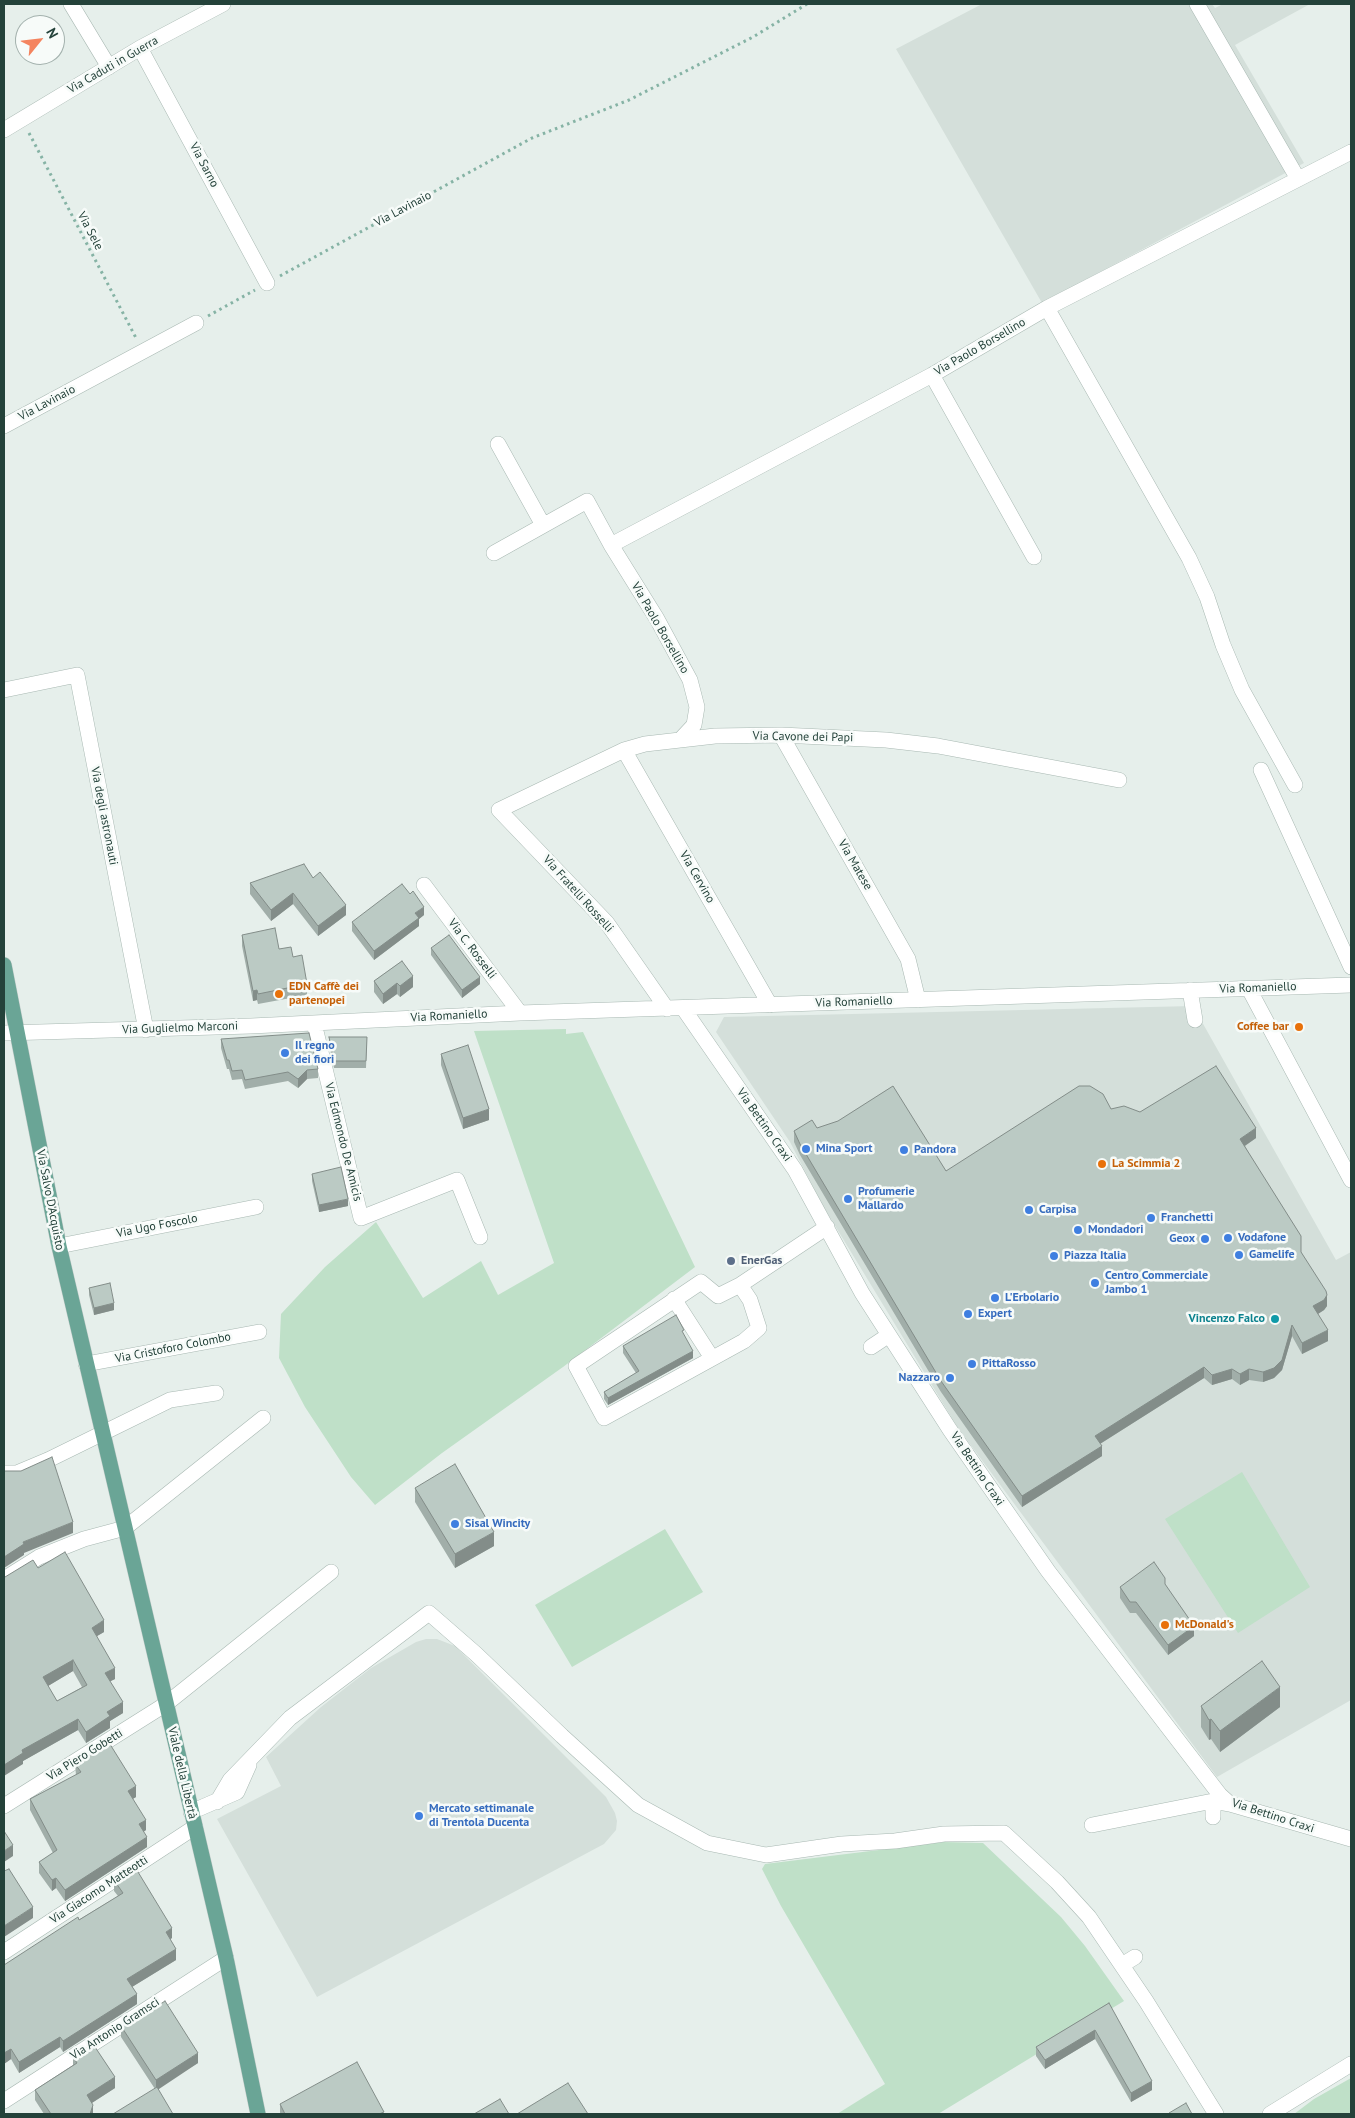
<!DOCTYPE html>
<meta charset="utf-8">
<style>
body{margin:0}
#map{position:relative;width:1355px;height:2118px;overflow:hidden;background:#e6efeb;font-family:"PT Sans",sans-serif}
canvas{display:block}
.frame{position:absolute;inset:0;border:5px solid #24423a;pointer-events:none}
.north{position:absolute;left:15px;top:15px;width:50px;height:50px;box-sizing:border-box;background:#f7fbf9;border:1px solid #a3b1ad;border-radius:50%;rotate:61deg;font-size:14px;font-weight:700;line-height:20px;text-align:center;color:#24423a}
.north::after{content:'';display:block;margin:auto;width:18px;height:22px;background:#f4845f;clip-path:polygon(50% 0,100% 100%,50% 72%,0 100%)}
</style>
<div id="map">
<canvas width="1355" height="2118"></canvas>
<div class="frame"></div>
<div class="north">N</div>
</div>
<script>
const g = document.querySelector('canvas').getContext('2d');
g.lineJoin = 'round';
function paint(path, color) { g.fillStyle = color; g.fill(path, 'evenodd'); }
const shape = rows => new Path2D(rows.map(r => 'M' + r).join(''));
function trace(path, color, width, dash) { g.strokeStyle = color; g.lineWidth = width; g.lineCap = dash ? 'butt' : 'round'; g.setLineDash(dash || []); g.stroke(path); }
function label(font, color, halo, rows, align = 'center') {
  g.font = font + ' "PT Sans",sans-serif'; g.lineWidth = 5; g.setLineDash([]); g.textBaseline = 'middle'; g.strokeStyle = halo; g.fillStyle = color; for (const [text, x, y, turn = 0] of rows) {
    g.save(); g.translate(x, y); g.rotate((+turn || 0) * Math.PI / 180); g.textAlign = isNaN(turn) ? turn : align; if (halo) g.strokeText(text, 0, 0); g.fillText(text, 0, 0); g.restore();
  }
}
paint(shape([
 [982,4,1212,4,1215,8,1223,4,1310,4,1235,45,1304,163,1042,303,896,49],
 [1193,1006,1336,1260,1351,1252,1351,1700,1217,1777,958,1428,823,1206,790,1142,716,1032,724,1017],
 [426,1639,437,1639,455,1646,606,1797,615,1813,617,1821,616,1830,604,1844,317,1997,217,1819,281,1786,266,1757,321,1707,371,1668,416,1642]
]), '#d4dfda');
paint(shape([
 [566,1029,566,1034,583,1032,695,1267,563,1367,442,1453,375,1505,351,1477,305,1407,279,1358,281,1314,325,1267,376,1222,423,1298,481,1261,498,1295,554,1263,474,1031],
 [1242,1472,1310,1587,1238,1633,1165,1519],
 [665,1529,703,1592,572,1667,535,1605],
 [944,1842,983,1843,1061,1917,1085,1946,1124,2001,938,2114,837,2114,885,2084,781,1906,762,1869,765,1864],
 [1351,2078,1351,2114,1294,2114,1314,2099]
]), '#bfe0c8');
const minor = shape([
 [71,4,109,67],
 [1197,4,1298,179],
 [140,48,267,283],
 [4,130,140,48,223,4],
 [1047,308,1189,558,1207,597,1223,645,1242,690,1295,785],
 [932,375,1034,557],
 [4,426,196,323],
 [498,444,543,525],
 [611,545,932,375,1047,308,1351,152],
 [494,553,587,501,611,545,657,619,690,680,697,707,694,725,680,740],
 [4,690,77,675,146,1030],
 [781,735,908,959,918,1000],
 [624,750,770,1005],
 [1261,770,1351,967],
 [424,885,520,1013],
 [1249,989,1351,1180],
 [1190,990,1195,1020],
 [683,1008,795,1170,862,1293,950,1430,1048,1571,1220,1795,1230,1804,1351,1839],
 [667,1009,607,923,499,810,624,750,645,744,715,736,781,735,886,740,938,746,1119,780],
 [314,1023,361,1218,457,1180,480,1237],
 [4,1033,251,1026,520,1013,1351,985],
 [59,1246,256,1207],
 [740,1285,750,1300,759,1328,744,1341,604,1418,576,1366,701,1282,718,1296,740,1285,827,1227],
 [674,1299,712,1358],
 [871,1347,889,1335],
 [86,1364,259,1332],
 [4,1473,17,1473,48,1460,170,1400,216,1393],
 [4,1579,39,1557,84,1539,125,1528,263,1418],
 [1213,1801,1213,1817],
 [217,1802,230,1780,290,1718,429,1613,476,1654,562,1736,638,1805,707,1843,766,1855,842,1844,895,1841,944,1834,1004,1833,1057,1882,1089,1917,1146,2001,1216,2114],
 [4,1806,166,1704,331,1572],
 [191,1812,237,1792,249,1765],
 [1092,1825,1213,1801,1230,1804],
 [4,1952,195,1827],
 [1122,1965,1135,1957],
 [4,2101,226,1958],
 [1270,2114,1351,2064]
]);
const major = shape([
 [4,965,59,1246,226,1958,258,2114]
]);
trace(minor, '#a8b8b2', 16);
trace(major, '#c2cac8', 16);
trace(shape([
 [29,133,136,338],
 [280,276,532,138,629,100,753,37,807,4],
 [208,316,255,290]
]), '#86b3a5', 3, [2.5, 4]);
trace(minor, '#fff', 15);
trace(major, '#6aa596', 15);
paint(shape([
 [313,878,346,915,318,936,293,904,271,921,250,894,250,883],
 [424,915,419,919,419,926,374,960,352,931,352,922],
 [242,935,279,949,293,957,307,984,307,995,258,1004,257,1000,253,1001,242,946],
 [431,948,480,984,462,998,431,955],
 [402,961,413,987,400,997,397,994,383,1004,374,992,374,981],
 [329,1037,367,1037,366,1068,334,1068,329,1044],
 [221,1039,318,1069,318,1078,307,1079,298,1088,288,1081,245,1089,242,1079,232,1080,229,1069,227,1069,221,1048],
 [441,1054,489,1120,463,1129,441,1065],
 [1111,1109,1140,1112,1256,1138,1245,1146,1301,1252,1327,1306,1324,1310,1318,1314,1328,1341,1302,1354,1292,1336,1282,1370,1274,1378,1263,1382,1249,1380,1240,1385,1232,1379,1212,1385,1204,1378,1100,1444,1102,1456,1022,1507,941,1392,800,1155,794,1142,794,1131,817,1128,946,1171],
 [312,1174,348,1206,319,1212,312,1181],
 [89,1288,114,1310,94,1315,89,1295],
 [684,1336,693,1358,608,1405,604,1399,604,1392,636,1373,623,1353,623,1346],
 [415,1488,494,1546,455,1568,415,1502],
 [38,1568,104,1632,97,1636,115,1679,110,1681,123,1713,110,1721,110,1728,86,1743,78,1730,23,1761,23,1764,5,1577],
 [73,1671,82,1687,57,1701,48,1686],
 [1165,1585,1194,1636,1168,1655,1136,1613,1130,1613,1120,1598,1120,1587],
 [1201,1706,1280,1707,1220,1752,1211,1739,1209,1740,1201,1727],
 [95,1749,136,1797,132,1799,146,1830,143,1832,147,1847,65,1901,56,1888,52,1891,39,1873,39,1862,53,1853,30,1810,30,1799,76,1775,75,1764,95,1752],
 [114,1880,172,1938,170,1939,176,1960,132,1987,137,2004,63,2052,60,2047,19,2073,11,2059,4,2064,4,1965,118,1896,114,1891],
 [1109,2003,1152,2090,1131,2102,1095,2039,1045,2069,1036,2056,1036,2047],
 [121,2026,198,2063,155,2089,121,2037],
 [73,2057,115,2088,92,2103,93,2114,44,2114,35,2100,35,2090,73,2065],
 [280,2104,384,2114,280,2114]
]), '#a1aea9');
paint(shape([
 [293,893,293,904,271,921,271,910],
 [346,905,346,915,318,936,318,926],
 [424,907,424,915,419,919,419,926,374,960,374,951,415,913],
 [413,976,413,987,400,997,400,986],
 [480,977,480,984,462,998,462,990],
 [397,983,397,994,383,1004,383,994],
 [257,990,257,1000,253,1001,253,991],
 [307,1070,307,1079,298,1088,298,1079],
 [489,1109,489,1120,463,1129,463,1118],
 [1256,1128,1256,1138,1240,1149,1240,1139],
 [348,1199,348,1206,319,1212,319,1205],
 [1327,1295,1327,1306,1324,1310,1313,1317,1313,1306],
 [114,1303,114,1310,94,1315,94,1308],
 [1292,1325,1292,1336,1282,1370,1274,1378,1263,1382,1263,1372],
 [1328,1330,1328,1341,1302,1354,1302,1343],
 [693,1351,693,1358,608,1405,608,1398],
 [1204,1367,1204,1378,1095,1447,1095,1436],
 [1232,1369,1232,1379,1212,1385,1212,1375],
 [1249,1369,1249,1380,1240,1385,1240,1374],
 [1102,1446,1102,1456,1022,1507,1022,1496],
 [73,1522,73,1533,24,1553,24,1555,4,1568,4,1557,23,1542],
 [494,1532,494,1546,455,1568,455,1554],
 [104,1620,104,1632,92,1639,92,1628],
 [1194,1626,1194,1636,1168,1655,1168,1645],
 [73,1660,73,1671,43,1689,43,1677],
 [115,1668,115,1679,105,1684,105,1673],
 [1280,1687,1280,1707,1220,1752,1220,1731],
 [123,1702,123,1713,110,1721,110,1728,86,1743,86,1732,107,1712],
 [78,1719,78,1730,23,1761,23,1764,4,1776,4,1765,22,1750],
 [1211,1719,1211,1739,1209,1740,1209,1720],
 [136,1786,136,1797,128,1802,128,1791],
 [146,1820,146,1830,139,1835,139,1824],
 [147,1837,147,1847,65,1901,65,1890],
 [13,1845,13,1856,4,1862,4,1851],
 [56,1878,56,1888,52,1891,52,1880],
 [33,1907,33,1918,4,1937,4,1926],
 [172,1928,172,1938,166,1942,166,1932],
 [176,1949,176,1960,127,1990,127,1979],
 [137,1994,137,2004,63,2052,63,2041],
 [1095,2030,1095,2039,1045,2069,1045,2060],
 [60,2037,60,2047,19,2073,19,2062],
 [11,2049,11,2059,4,2064,4,2053],
 [198,2053,198,2063,156,2091,156,2080],
 [115,2077,115,2088,87,2106,87,2095],
 [1152,2081,1152,2090,1131,2102,1131,2093],
 [93,2105,93,2114,90,2114]
]), '#838d89');
const building = shape([
 [304,864,313,878,320,872,346,905,318,926,293,893,271,910,250,883,304,864],
 [402,884,410,894,413,891,424,907,415,913,419,918,374,951,352,922,402,884],
 [275,928,279,949,291,947,293,957,302,955,307,984,258,994,257,990,253,991,242,935,275,928],
 [449,935,480,977,462,990,431,948,449,935],
 [402,961,413,976,400,986,397,983,383,994,374,981,402,961],
 [309,1033,318,1069,307,1070,298,1079,288,1072,245,1080,242,1070,232,1071,229,1060,227,1060,221,1039,309,1033],
 [329,1037,367,1037,366,1061,334,1061,329,1037],
 [468,1045,489,1109,463,1118,441,1054,468,1045],
 [1216,1066,1256,1128,1240,1139,1301,1236,1301,1252,1326,1291,1327,1295,1324,1300,1313,1306,1328,1330,1302,1343,1292,1325,1282,1360,1274,1368,1263,1372,1249,1369,1240,1374,1232,1369,1212,1375,1204,1367,1095,1436,1102,1446,1022,1496,941,1381,800,1144,794,1131,812,1120,817,1128,838,1121,893,1086,946,1171,1079,1086,1090,1086,1103,1094,1111,1109,1124,1106,1140,1112,1216,1066],
 [341,1167,348,1199,319,1205,312,1174,341,1167],
 [110,1283,114,1303,94,1308,89,1288,110,1283],
 [676,1315,684,1330,682,1331,693,1351,608,1398,604,1392,639,1371,623,1346,676,1315],
 [52,1457,73,1522,23,1542,24,1544,4,1557,4,1471,21,1471,52,1457],
 [455,1464,494,1532,455,1554,415,1488,455,1464],
 [65,1552,104,1620,92,1628,115,1668,105,1673,123,1702,107,1712,110,1716,86,1732,78,1719,22,1750,23,1753,4,1765,4,1577,5,1577,33,1560,38,1568,65,1552],
 [73,1660,87,1685,57,1701,43,1677,73,1660],
 [1154,1562,1165,1578,1165,1584,1194,1626,1168,1645,1136,1602,1130,1602,1120,1587,1154,1562],
 [1262,1661,1280,1687,1220,1731,1211,1719,1209,1720,1201,1706,1262,1661],
 [108,1741,136,1786,128,1791,146,1820,139,1824,147,1837,65,1890,56,1878,52,1880,39,1862,57,1850,30,1799,81,1772,75,1764,96,1751,95,1749,108,1741],
 [4,1831,13,1845,4,1851,4,1831],
 [135,1867,172,1928,166,1932,176,1949,127,1979,137,1994,63,2041,60,2037,19,2062,11,2049,4,2053,4,1965,78,1917,79,1920,123,1893,114,1880,135,1867],
 [9,1869,33,1907,4,1926,4,1871,9,1869],
 [165,2001,198,2053,156,2080,121,2026,148,2009,150,2011,165,2001],
 [1109,2003,1152,2081,1131,2093,1095,2030,1045,2060,1036,2047,1109,2003],
 [93,2044,115,2077,87,2095,93,2105,90,2114,51,2114,35,2090,77,2063,73,2057,93,2044],
 [357,2062,384,2112,379,2114,285,2114,280,2104,357,2062],
 [568,2083,588,2114,517,2114,568,2083],
 [157,2087,173,2114,113,2114,157,2087],
 [500,2099,509,2114,474,2114,500,2099],
 [1186,2103,1192,2114,1170,2114,1169,2113,1186,2103]
]);
paint(building, '#bbcac4');
trace(building, '#838d89', 1);
for (const [x, y, r, color] of [
 [279,994,5,"#e8710a"],
 [1299,1027,5,"#e8710a"],
 [285,1053,5,"#3f7fe0"],
 [806,1149,5,"#3f7fe0"],
 [904,1150,5,"#3f7fe0"],
 [1102,1164,5,"#e8710a"],
 [848,1199,5,"#3f7fe0"],
 [1029,1210,5,"#3f7fe0"],
 [1151,1218,5,"#3f7fe0"],
 [1078,1230,5,"#3f7fe0"],
 [1228,1238,5,"#3f7fe0"],
 [1205,1239,5,"#3f7fe0"],
 [1239,1255,5,"#3f7fe0"],
 [1054,1256,5,"#3f7fe0"],
 [731,1261,5,"#5c6f8a"],
 [1095,1283,5,"#3f7fe0"],
 [995,1298,5,"#3f7fe0"],
 [968,1314,5,"#3f7fe0"],
 [1275,1319,5,"#0f9aa8"],
 [972,1364,5,"#3f7fe0"],
 [950,1378,5,"#3f7fe0"],
 [455,1524,5,"#3f7fe0"],
 [1165,1625,5,"#e8710a"],
 [419,1816,5,"#3f7fe0"]
]) { const dot = new Path2D(); dot.arc(x, y, r, 0, 2 * Math.PI); g.fillStyle = color; g.fill(dot); trace(dot, '#f7fbf9', 2); }
label('12px', '#24423a', '#f7fbf9', [
 ["Via Caduti in Guerra",113,65,-30],
 ["Via Sarno",204,165,62],
 ["Via Lavinaio",403,209,-28],
 ["Via Sele",90,231,62],
 ["Via Paolo Borsellino",980,347,-30],
 ["Via Lavinaio",47,403,-28],
 ["Via Paolo Borsellino",660,628,60],
 ["Via Cavone dei Papi",803,737,1],
 ["Via degli astronauti",104,816,79],
 ["Via Matese",855,865,60],
 ["Via Cervino",697,877,60],
 ["Via Fratelli Rosselli",578,894,48],
 ["Via C. Rosselli",472,949,53],
 ["Via Romaniello",1258,988,-2],
 ["Via Romaniello",854,1002,-2],
 ["Via Romaniello",449,1016,-3],
 ["Via Guglielmo Marconi",180,1028,-2],
 ["Via Bettino Craxi",764,1125,55],
 ["Via Edmondo De Amicis",343,1142,76],
 ["Via Salvo D'Acquisto",50,1200,79],
 ["Via Ugo Foscolo",157,1226,-11],
 ["Via Cristoforo Colombo",173,1348,-11],
 ["Via Bettino Craxi",977,1469,56],
 ["Via Piero Gobetti",85,1755,-32],
 ["Viale della Libertà",182,1773,77],
 ["Via Bettino Craxi",1273,1816,18],
 ["Via Giacomo Matteotti",99,1890,-33],
 ["Via Antonio Gramsci",115,2029,-33]
]);
label('bold 12px', '#c56008', '#f7fbf9', [
 ["EDN Caffè dei",289,987],
 ["partenopei",289,1001],
 ["Coffee bar",1289,1027,"right"],
 ["La Scimmia 2",1112,1164],
 ["McDonald's",1175,1625]
], 'left');
label('bold 12px', '#366cbe', '#f7fbf9', [
 ["Il regno",295,1046],
 ["dei fiori",295,1060],
 ["Mina Sport",816,1149],
 ["Pandora",914,1150],
 ["Profumerie",858,1192],
 ["Mallardo",858,1206],
 ["Carpisa",1039,1210],
 ["Franchetti",1161,1218],
 ["Mondadori",1088,1230],
 ["Vodafone",1238,1238],
 ["Geox",1195,1239,"right"],
 ["Gamelife",1249,1255],
 ["Piazza Italia",1064,1256],
 ["Centro Commerciale",1105,1276],
 ["Jambo 1",1105,1290],
 ["L'Erbolario",1005,1298],
 ["Expert",978,1314],
 ["PittaRosso",982,1364],
 ["Nazzaro",940,1378,"right"],
 ["Sisal Wincity",465,1524],
 ["Mercato settimanale",429,1809],
 ["di Trentola Ducenta",429,1823]
], 'left');
label('bold 12px', '#4e5e75', '#f7fbf9', [
 ["EnerGas",741,1261]
], 'left');
label('bold 12px', '#0d838f', '#f7fbf9', [
 ["Vincenzo Falco",1265,1319]
], 'right');
</script>
